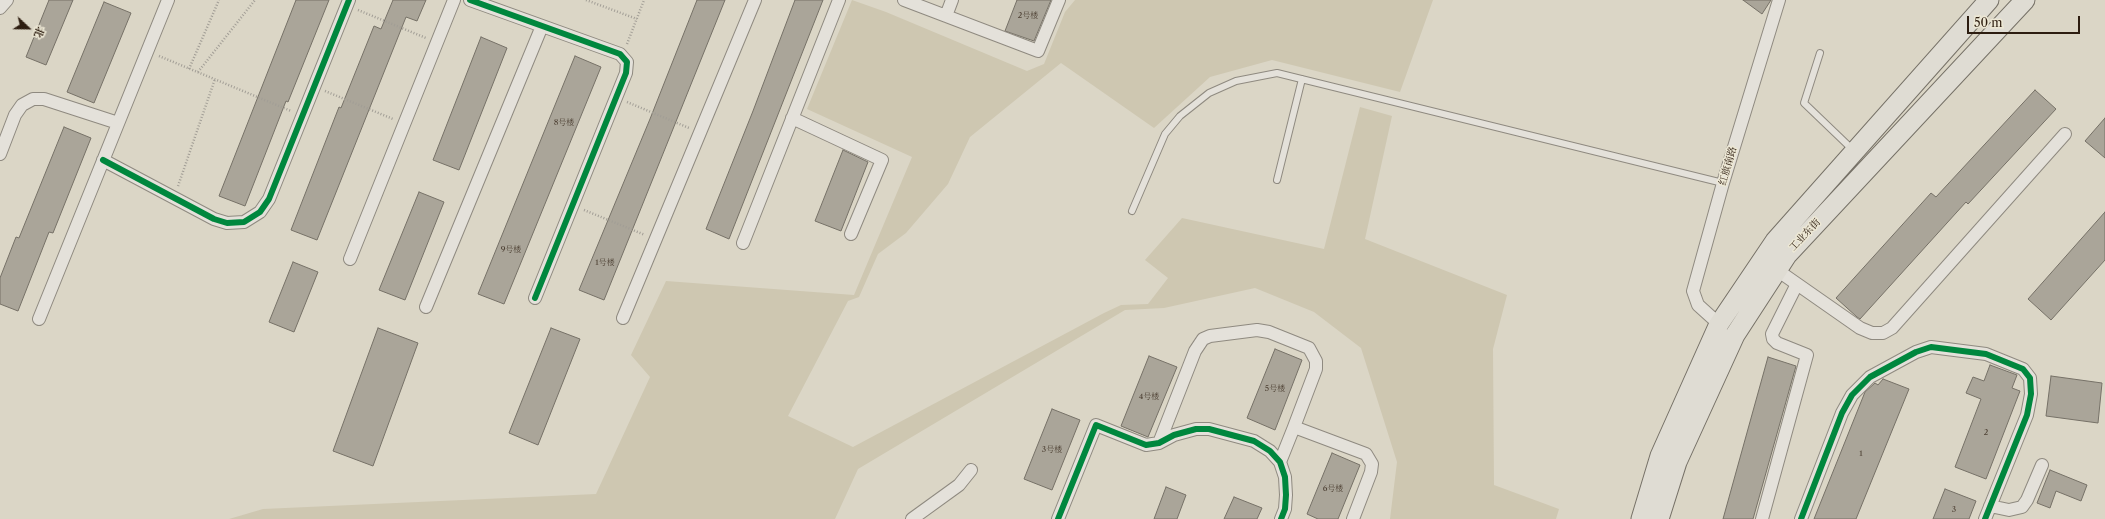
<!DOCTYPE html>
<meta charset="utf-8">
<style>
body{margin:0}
#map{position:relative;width:2105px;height:519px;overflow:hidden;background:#dbd6c6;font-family:"Libre Caslon Text","Noto Serif SC",serif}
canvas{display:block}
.north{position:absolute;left:8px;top:8px;width:40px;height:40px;-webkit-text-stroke:3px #ede8d5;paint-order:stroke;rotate:112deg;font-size:11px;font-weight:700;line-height:16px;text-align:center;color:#2d1d10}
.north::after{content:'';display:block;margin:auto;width:14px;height:18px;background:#2d1d10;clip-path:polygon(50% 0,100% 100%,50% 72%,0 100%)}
.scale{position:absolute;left:1967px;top:16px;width:113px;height:18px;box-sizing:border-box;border:2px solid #2d1d10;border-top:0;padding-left:5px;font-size:12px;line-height:14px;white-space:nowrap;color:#2d1d10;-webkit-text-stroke:3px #ede8d5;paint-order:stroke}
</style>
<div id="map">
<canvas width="2105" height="519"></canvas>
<div class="north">北</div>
<div class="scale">50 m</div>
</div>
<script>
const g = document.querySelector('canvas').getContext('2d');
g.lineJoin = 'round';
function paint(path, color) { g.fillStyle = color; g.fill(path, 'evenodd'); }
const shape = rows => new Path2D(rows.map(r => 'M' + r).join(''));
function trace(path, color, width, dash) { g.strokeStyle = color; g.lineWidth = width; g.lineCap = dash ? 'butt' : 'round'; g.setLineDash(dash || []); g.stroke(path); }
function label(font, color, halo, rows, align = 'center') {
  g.font = font + ' "Libre Caslon Text","Noto Serif SC",serif'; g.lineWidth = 3; g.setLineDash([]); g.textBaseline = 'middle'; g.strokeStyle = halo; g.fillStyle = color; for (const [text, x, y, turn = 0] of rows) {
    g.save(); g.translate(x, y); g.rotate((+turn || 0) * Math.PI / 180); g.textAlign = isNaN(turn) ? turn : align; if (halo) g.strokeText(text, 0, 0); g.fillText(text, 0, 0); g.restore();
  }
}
paint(shape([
 [852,0,886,12,1027,71,1044,64,1065,12,1075,0,1433,0,1400,92,1272,60,1210,77,1154,128,1061,63,970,137,948,184,906,233,878,254,859,297,848,301,788,416,853,447,1104,313,1121,305,1148,304,1168,278,1145,260,1182,218,1324,249,1360,107,1392,116,1365,239,1507,295,1493,349,1494,485,1559,509,1556,519,1390,519,1397,462,1361,348,1314,312,1255,288,1164,308,1125,310,858,469,835,519,229,519,263,509,596,494,650,377,631,355,666,281,854,295,912,157,807,109]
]), '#cec7b1');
const building = shape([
 [49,0,73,0,46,65,26,57,49,0],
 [296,0,329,0,288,102,286,101,245,206,219,196,296,0],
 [393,0,426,0,417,21,406,17,317,240,291,230,339,107,341,108,374,26,381,29,393,0],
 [697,0,725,0,604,300,579,290,650,119,697,0],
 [795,0,823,0,729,239,706,229,753,111,795,0],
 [1017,0,1051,0,1034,41,1005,31,1017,0],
 [1743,0,1771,0,1762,14,1743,0],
 [104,2,131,13,94,103,67,92,104,2],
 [481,37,507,48,459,170,433,160,481,37],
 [575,56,601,67,504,304,478,294,575,56],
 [2035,90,2056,109,1968,204,1966,202,1860,319,1857,317,1836,298,1931,193,1936,197,2035,90],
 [2105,118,2105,158,2085,141,2105,118],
 [64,127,91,138,53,233,49,232,18,311,0,304,0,278,16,237,19,238,64,127],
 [843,150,868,162,841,231,815,221,843,150],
 [419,192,444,202,405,300,379,290,419,192],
 [2105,212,2105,260,2051,320,2028,299,2105,212],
 [293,262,318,272,294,332,269,322,293,262],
 [378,328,418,343,373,466,333,451,378,328],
 [551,328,580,339,538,445,509,433,551,328],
 [1275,349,1302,360,1275,430,1247,418,1275,349],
 [1149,356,1177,367,1148,437,1121,426,1149,356],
 [1768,357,1796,366,1753,519,1723,519,1768,357],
 [1990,365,2017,375,2012,388,2020,391,1986,479,1955,467,1981,399,1966,393,1973,377,1984,381,1990,365],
 [2051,376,2102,383,2098,423,2046,416,2051,376],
 [1883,379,1909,389,1856,519,1814,519,1865,392,1875,383,1878,385,1883,379],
 [1052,409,1080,420,1052,490,1024,479,1052,409],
 [1332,453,1360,465,1338,519,1318,519,1307,514,1332,453],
 [2050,470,2087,485,2081,501,2056,491,2050,508,2037,503,2050,470],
 [1166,487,1186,495,1177,519,1154,519,1166,487],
 [1945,489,1976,501,1969,519,1933,519,1945,489],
 [1234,497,1262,508,1257,519,1224,519,1234,497]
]);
paint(building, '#aaa599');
trace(building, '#767167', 1);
const lane = shape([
 [1820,53,1804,103,1853,150],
 [1277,180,1302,79],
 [1132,211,1165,134,1180,116,1209,93,1236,81,1277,73,1723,183]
]);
const street = shape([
 [470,0,620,54,627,62,626,73,535,298],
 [904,0,1038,51,1059,0],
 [0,8,7,0],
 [946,16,952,0],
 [792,118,882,160,851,234],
 [0,154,15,115,22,105,33,99,44,99,118,123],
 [103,160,214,219,227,223,244,222,260,212,269,199,349,0],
 [743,243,839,0],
 [350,259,454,0],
 [1777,270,1860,328,1872,333,1883,333,1892,328,2065,134],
 [426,307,542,26],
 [623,318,755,0],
 [39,319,168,0],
 [1719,324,1698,305,1693,291,1723,183,1779,0],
 [1159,443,1195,351,1203,339,1210,336,1257,330,1269,332,1309,348,1316,361,1316,369,1294,427],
 [1280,462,1294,427,1366,454,1372,464,1371,472,1353,519],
 [1990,506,2009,510,2022,507,2027,500,2042,465],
 [912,519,959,485,971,470],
 [1058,519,1096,425,1146,445,1159,443,1174,435,1196,429,1209,429,1254,441,1270,451,1280,462,1285,477,1286,495,1285,509,1281,519],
 [1762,519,1807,355,1777,343,1773,339,1772,334,1797,284],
 [1801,519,1842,413,1852,395,1870,377,1916,352,1931,347,1986,354,2023,369,2030,378,2031,394,2027,415,1985,519]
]);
const primary = shape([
 [1641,519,1660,456,1719,324,1775,241,1989,0],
 [1659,519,1677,462,1735,335,1787,255,2025,0]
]);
trace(lane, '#8f8a80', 8);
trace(street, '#8f8a80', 14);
trace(primary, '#767167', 21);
trace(shape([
 [586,0,637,19],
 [358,10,426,38],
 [627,44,644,0],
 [159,56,291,111],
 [189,69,219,0],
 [198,72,255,0],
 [325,91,393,119],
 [627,102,689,128],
 [178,186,215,79],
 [584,210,645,235]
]), '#a29e96', 2.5, [1, 2]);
trace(lane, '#e4e1da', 6);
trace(street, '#e4e1da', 12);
trace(primary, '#dfdcd3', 19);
trace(shape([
 [470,0,620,54,627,62,626,73,535,298],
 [103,160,214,219,227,223,244,222,260,212,269,199,349,0],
 [1058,519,1096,425,1146,445,1159,443,1174,435,1196,429,1209,429,1254,441,1270,451,1280,462,1285,477,1286,495,1285,509,1281,519],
 [1801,519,1842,413,1852,395,1870,377,1916,352,1931,347,1986,354,2023,369,2030,378,2031,394,2027,415,1985,519]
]), '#00873e', 6);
label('8px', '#4c3f32', null, [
 ["2号楼",1028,16],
 ["8号楼",564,123],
 ["9号楼",511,250],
 ["1号楼",605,263],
 ["5号楼",1275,389],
 ["4号楼",1149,397],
 ["2",1986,433],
 ["3号楼",1052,450],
 ["1",1861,454],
 ["6号楼",1333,489],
 ["3",1954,510]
]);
label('10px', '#2d1d10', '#ede8d5', [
 ["红旗南路",1728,166,-74],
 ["工业东街",1805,235,-47]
]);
</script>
